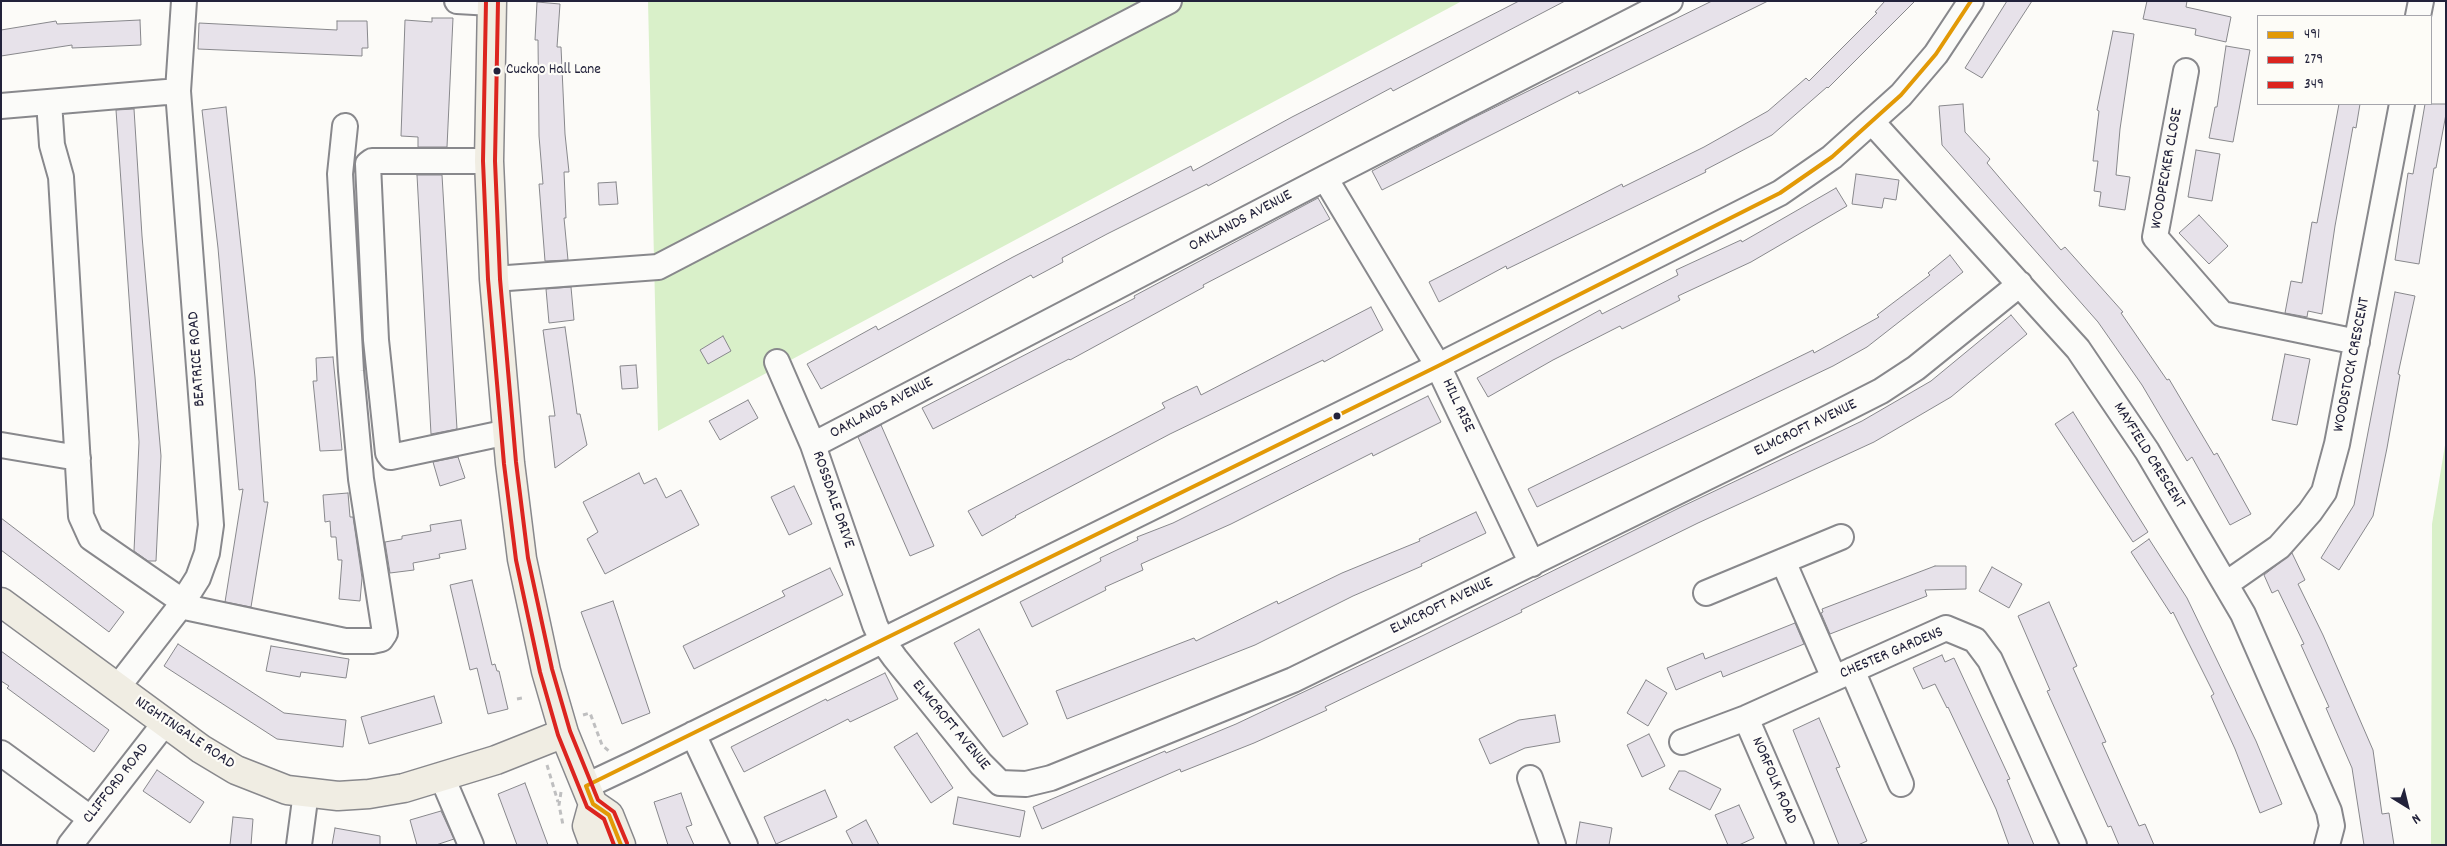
<!DOCTYPE html>
<style>
body{margin:0}
#map{position:relative;width:2447px;height:846px;overflow:hidden;background:#fcfbf8;font-family:Dekko,sans-serif}
canvas{display:block}
.frame{position:absolute;inset:0;border:2px solid #22223b;pointer-events:none}
.legend{position:absolute;left:2257px;top:15px;width:175px;height:90px;box-sizing:border-box;background:#fdfcf7;border:1px solid #a5a5ac;margin:0;padding:6px 9px;list-style:none;font-size:15px;color:#22223b}
.legend li{display:flex;align-items:center;gap:10px;height:25px}
.legend b{width:25px;border:1px solid #a5a5ac}
.north{position:absolute;left:2382px;top:781px;width:50px;height:50px;-webkit-text-stroke:4px #fdfcf7;paint-order:stroke;rotate:144deg;font-size:14px;font-weight:700;line-height:20px;text-align:center;color:#22223b}
.north::after{content:'';display:block;margin:auto;width:18px;height:22px;background:#22223b;clip-path:polygon(50% 0,100% 100%,50% 72%,0 100%)}
</style>
<div id="map">
<canvas width="2447" height="846"></canvas>
<div class="frame"></div>
<ul class="legend">
<li><b style="height:6px;background:#e29906"></b>491</li>
<li><b style="height:6px;background:#dc241f"></b>279</li>
<li><b style="height:6px;background:#dc241f"></b>349</li>
</ul>
<div class="north">N</div>
</div>
<script>
const g = document.querySelector('canvas').getContext('2d');
g.lineJoin = 'round';
function paint(path, color) { g.fillStyle = color; g.fill(path, 'evenodd'); }
const shape = rows => new Path2D(rows.map(r => 'M' + r).join(''));
function trace(path, color, width, dash) { g.strokeStyle = color; g.lineWidth = width; g.lineCap = dash ? 'butt' : 'round'; g.setLineDash(dash || []); g.stroke(path); }
function label(font, color, halo, rows, align = 'center') {
  g.font = font + ' Dekko,sans-serif'; g.lineWidth = 4.5; g.setLineDash([]); g.textBaseline = 'middle'; g.strokeStyle = halo; g.fillStyle = color; for (const [text, x, y, turn = 0] of rows) {
    g.save(); g.translate(x, y); g.rotate((+turn || 0) * Math.PI / 180); g.textAlign = isNaN(turn) ? turn : align; if (halo) g.strokeText(text, 0, 0); g.fillText(text, 0, 0); g.restore();
  }
}
paint(shape([
 [648,1,1462,1,658,431],
 [2446,439,2446,845,2431,845,2432,524]
]), '#d9f0c9');
const building = shape([
 [1519,1,1565,1,1393,91,1391,88,1208,186,1207,184,1107,234,1062,258,1063,262,1033,278,1031,275,821,389,807,364,876,326,878,330,1013,257,1191,166,1193,171,1292,117,1519,1],
 [1712,1,1768,1,1579,94,1578,91,1382,190,1372,171,1469,120,1712,1],
 [1885,1,1915,1,1828,88,1827,87,1772,135,1705,170,1706,172,1507,269,1506,266,1439,302,1429,282,1622,184,1623,187,1704,147,1768,111,1806,78,1809,81,1877,13,1875,12,1885,1],
 [2007,1,2032,1,1982,78,1965,68,2007,1],
 [2147,1,2187,1,2186,7,2231,17,2226,42,2195,35,2196,29,2143,19,2147,1],
 [537,2,560,4,557,47,561,47,565,134,569,172,564,172,566,218,564,218,568,260,545,261,539,184,543,184,539,136,538,40,535,40,537,2],
 [432,18,453,18,447,147,418,147,418,137,401,136,405,20,432,22,432,18],
 [140,20,141,45,72,48,72,45,1,56,1,30,56,21,57,24,140,20],
 [337,21,367,21,368,48,362,48,362,56,198,49,199,23,337,30,337,21],
 [2113,31,2134,34,2120,129,2116,175,2130,177,2125,210,2099,206,2101,192,2094,191,2098,161,2093,161,2099,111,2097,110,2113,31],
 [2226,46,2250,50,2233,142,2209,138,2215,107,2217,107,2226,46],
 [1963,104,1965,132,1990,159,1987,163,2061,250,2065,247,2123,312,2121,313,2167,380,2169,379,2214,455,2217,453,2251,514,2230,525,2192,457,2187,461,2142,385,2098,322,1942,145,1939,106,1963,104],
 [2339,104,2360,104,2356,128,2353,127,2335,226,2322,314,2308,311,2307,317,2285,313,2291,281,2302,283,2312,222,2317,223,2339,104],
 [2425,104,2446,104,2446,114,2436,168,2434,168,2419,264,2395,260,2408,173,2413,174,2425,104],
 [226,107,255,377,264,502,268,502,251,607,225,602,243,489,239,490,218,248,202,110,226,107],
 [134,109,142,236,161,456,156,561,148,561,134,551,139,442,116,110,134,109],
 [2196,150,2220,154,2212,201,2188,197,2196,150],
 [1856,174,1899,180,1896,200,1884,198,1882,208,1852,204,1856,174],
 [417,175,442,175,457,429,431,434,417,175],
 [616,182,618,204,599,205,598,183,616,182],
 [1836,188,1847,206,1751,262,1678,296,1680,300,1622,329,1620,326,1553,360,1488,397,1477,378,1600,310,1602,314,1678,275,1676,270,1741,240,1742,242,1836,188],
 [1318,198,1330,219,1203,285,1204,287,1070,360,1069,359,933,429,922,408,1135,298,1134,296,1318,198],
 [2199,215,2228,246,2209,264,2179,233,2199,215],
 [1950,255,1963,272,1867,347,1833,366,1537,507,1528,489,1813,350,1814,353,1879,317,1877,315,1930,275,1928,273,1950,255],
 [571,287,574,320,549,323,546,289,571,287],
 [2395,292,2415,296,2398,374,2400,375,2387,448,2373,516,2339,570,2321,558,2354,505,2395,292],
 [1371,307,1383,330,1324,362,1323,360,1170,434,1015,516,1016,517,982,536,968,511,1165,408,1162,403,1197,386,1201,395,1371,307],
 [2011,315,2027,334,1951,397,1874,442,1698,523,1521,610,1522,612,1325,707,1327,710,1254,743,1181,772,1180,769,1042,829,1033,807,1165,751,1166,753,1236,724,1424,635,1681,507,1862,421,1931,381,2011,315],
 [565,327,577,414,580,414,587,445,555,468,549,416,555,416,543,330,565,327],
 [723,336,731,351,708,364,700,350,723,336],
 [2285,354,2310,359,2297,425,2272,420,2285,354],
 [333,357,342,450,320,451,313,381,317,381,316,358,333,357],
 [636,365,638,388,622,389,620,366,636,365],
 [1428,396,1441,422,1373,456,1372,453,1231,524,1141,564,1143,570,1105,587,1106,590,1032,627,1020,602,1101,561,1100,558,1138,540,1137,537,1173,523,1428,396],
 [748,400,758,418,720,440,709,421,748,400],
 [2073,412,2148,532,2133,542,2055,424,2073,412],
 [881,425,934,546,910,556,858,437,881,425],
 [458,457,465,478,440,486,433,462,458,457],
 [639,473,644,484,656,478,666,498,681,490,699,525,605,574,587,539,598,532,583,502,639,473],
 [794,486,812,524,789,535,771,497,794,486],
 [348,493,350,517,353,517,362,578,360,601,339,599,342,560,338,560,336,537,331,537,330,521,325,522,323,495,348,493],
 [1476,512,1486,533,1421,564,1422,566,1353,596,1255,645,1067,719,1056,691,1194,638,1196,641,1277,601,1278,604,1342,573,1420,541,1419,539,1476,512],
 [1,518,124,612,109,632,1,550,1,518],
 [461,520,466,549,439,554,440,558,413,563,414,570,390,573,385,542,402,539,402,536,431,531,430,525,461,520],
 [2149,539,2187,598,2256,741,2282,804,2260,813,2235,749,2211,696,2214,694,2173,612,2171,614,2131,552,2149,539],
 [2292,553,2305,580,2298,584,2323,635,2373,750,2382,814,2389,813,2394,845,2364,845,2352,768,2326,708,2329,707,2301,645,2304,644,2278,590,2272,593,2264,575,2292,553],
 [1935,566,1966,566,1966,589,1925,590,1927,596,1830,634,1821,613,1823,612,1822,609,1935,566],
 [1992,567,2022,584,2009,608,1979,591,1992,567],
 [830,568,843,595,694,669,683,646,785,596,782,591,830,568],
 [472,580,492,665,495,664,497,671,499,671,508,709,488,714,477,668,470,670,450,585,472,580],
 [613,601,650,713,622,724,581,612,613,601],
 [2049,602,2077,666,2073,668,2106,742,2102,743,2139,826,2145,824,2154,845,2119,845,2111,826,2108,827,2047,691,2050,690,2018,616,2049,602],
 [1795,623,1804,644,1723,677,1721,671,1676,690,1667,668,1703,653,1705,659,1795,623],
 [979,629,1028,724,1003,737,954,643,979,629],
 [178,644,284,713,346,720,343,747,277,739,164,666,178,644],
 [271,646,349,659,346,678,301,672,300,677,266,671,271,646],
 [1,651,109,730,94,752,7,688,9,686,1,681,1,651],
 [1942,655,1945,662,1954,658,2010,779,2007,780,2034,845,2009,845,1996,809,1948,707,1947,708,1935,684,1923,689,1913,668,1942,655],
 [885,673,898,699,850,722,848,719,744,772,731,747,826,699,827,701,885,673],
 [1646,680,1667,693,1648,726,1627,713,1646,680],
 [434,696,442,723,369,744,361,717,434,696],
 [1555,715,1560,742,1525,748,1490,764,1479,739,1519,720,1555,715],
 [1819,718,1840,767,1836,768,1867,841,1858,845,1839,845,1793,730,1819,718],
 [917,733,953,788,931,803,894,747,917,733],
 [1649,734,1665,766,1642,777,1627,745,1649,734],
 [157,770,204,802,190,823,143,791,157,770],
 [1679,771,1685,771,1721,789,1710,810,1669,789,1679,771],
 [525,783,548,845,517,845,498,794,525,783],
 [825,790,837,817,776,844,764,817,825,790],
 [681,793,692,825,686,827,694,845,668,845,654,802,681,793],
 [958,797,1025,811,1020,837,953,824,958,797],
 [1739,805,1754,838,1739,845,1728,845,1715,815,1739,805],
 [441,811,454,839,436,845,417,845,410,820,441,811],
 [233,817,253,819,251,845,230,845,233,817],
 [866,820,879,845,853,845,846,831,866,820],
 [1580,822,1612,828,1609,845,1576,845,1580,822],
 [335,828,380,836,380,845,332,845,335,828]
]);
paint(building, '#e7e2ea');
trace(building, '#88888c', 1);
const minor = shape([
 [457,1,492,3],
 [2418,16,2421,1],
 [2186,71,2155,237,2222,314,2357,342],
 [49,102,52,145,61,177,81,516,91,538,182,601],
 [1,106,178,91],
 [1872,122,2078,349,2147,451,2243,614,2329,811,2332,826,2327,845],
 [489,161,372,161,368,164,376,340,388,453,391,457,508,432],
 [1325,178,1438,366,1532,564],
 [494,279,658,267,1169,1],
 [777,362,813,445,875,625,882,640,895,658,981,764,1000,783,1026,784,1051,778,1293,680,1822,421,1881,391,1916,368,2020,284],
 [1,445,78,458],
 [813,445,1325,178,1670,1],
 [1783,561,1834,678],
 [2226,584,2279,547,2310,512,2324,492,2337,444,2402,104],
 [1706,593,1841,537],
 [180,606,345,641,372,641,381,639,385,633,361,479,351,371,340,174,345,126],
 [1852,670,1901,784],
 [117,688,179,608,198,578,207,553,211,525,178,91,184,1],
 [1746,718,1801,845],
 [693,734,745,845],
 [1682,742,1746,718,1946,628,1975,640,1990,660,2074,845],
 [1,753,90,818],
 [442,777,471,845],
 [1530,778,1553,845],
 [586,786,637,762,1438,366,1780,193,1832,157,1901,95,1936,54,1971,1],
 [70,845,164,724],
 [299,845,306,792]
]);
const major = shape([
 [492,1,489,161,494,279,510,463,522,559,546,671,564,733,593,804,609,815,621,845],
 [1,602,201,749,236,770,287,790,338,796,369,794,404,788,496,760,564,733],
 [593,804,587,826,594,845]
]);
trace(minor, '#88888c', 28);
trace(major, '#88888c', 31);
trace(shape([
 [517,699,522,698],
 [583,715,590,713,602,745,610,752],
 [547,765,558,802],
 [561,792,559,805,563,825]
]), '#bfbfc0', 3, [5, 4]);
trace(minor, '#fbfbf9', 24);
trace(major, '#f0ede3', 28);
trace(shape([
 [586,786,1438,366,1780,193,1832,157,1901,95,1936,54,1971,1],
 [586,786,593,804,609,815,621,845]
]), '#e29906', 4);
trace(shape([
 [486,1,483,161,488,279,504,464,516,560,540,672,558,735,587,807,604,819,614,845]
]), '#dc241f', 4);
trace(shape([
 [498,1,495,161,500,279,516,462,528,558,552,669,570,731,598,800,614,812,627,843]
]), '#dc241f', 4);
for (const [x, y, r, color] of [
 [497,71,4.5,"#22223b"],
 [1337,416,4.5,"#22223b"]
]) { const dot = new Path2D(); dot.arc(x, y, r, 0, 2 * Math.PI); g.fillStyle = color; g.fill(dot); trace(dot, '#fdfcf7', 2); }
label('15px', '#22223b', '#fdfcf7', [
 ["Cuckoo Hall Lane",506,71]
], 'left');
label('16px', '#22223b', '#fdfcf7', [
 ["WOODPECKER CLOSE",2168,169,-80],
 ["OAKLANDS AVENUE",1241,222,-28],
 ["BEATRICE ROAD",198,359,-94],
 ["WOODSTOCK CRESCENT",2353,365,-79],
 ["HILL RISE",1457,406,65],
 ["OAKLANDS AVENUE",882,409,-28],
 ["ELMCROFT AVENUE",1806,429,-26],
 ["MAYFIELD CRESCENT",2148,456,58],
 ["ROSSDALE DRIVE",832,500,71],
 ["ELMCROFT AVENUE",1442,607,-26],
 ["CHESTER GARDENS",1892,654,-23],
 ["ELMCROFT AVENUE",950,726,50],
 ["NIGHTINGALE ROAD",184,734,34],
 ["NORFOLK ROAD",1773,781,67],
 ["CLIFFORD ROAD",117,784,-52]
]);
</script>
